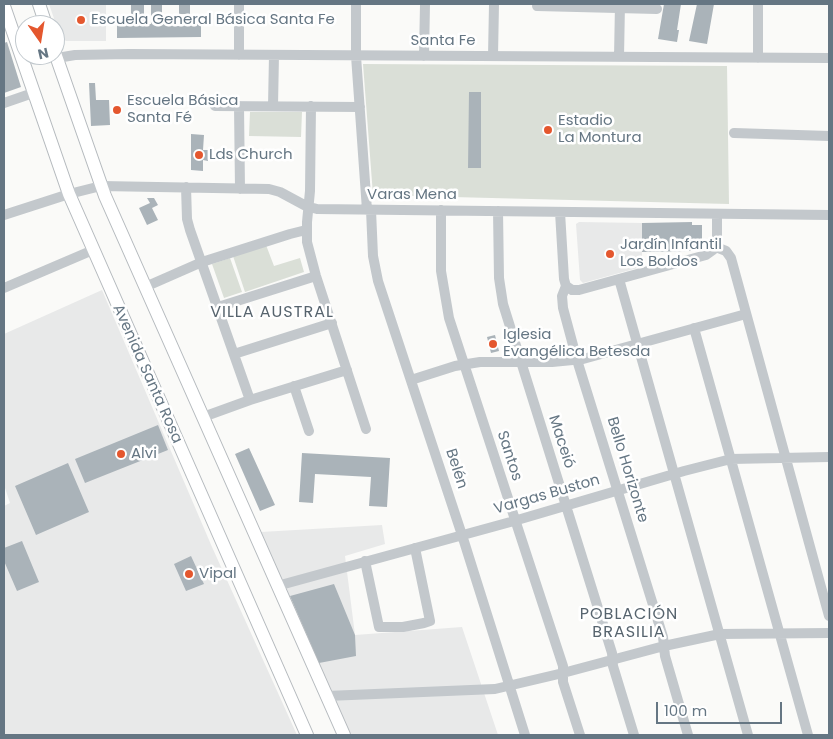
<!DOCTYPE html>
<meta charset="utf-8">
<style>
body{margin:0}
#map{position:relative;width:833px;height:739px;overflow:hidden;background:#fafaf8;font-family:Poppins,sans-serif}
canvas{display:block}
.frame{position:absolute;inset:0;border:5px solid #657683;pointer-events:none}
.north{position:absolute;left:15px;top:15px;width:50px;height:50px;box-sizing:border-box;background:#fff;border:1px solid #c1c8cd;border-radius:50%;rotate:167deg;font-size:14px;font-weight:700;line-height:20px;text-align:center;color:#657683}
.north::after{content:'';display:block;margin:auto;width:18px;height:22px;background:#e4572e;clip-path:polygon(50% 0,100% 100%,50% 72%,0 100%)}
.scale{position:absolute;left:656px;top:702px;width:126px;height:22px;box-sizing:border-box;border:2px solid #657683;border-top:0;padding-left:6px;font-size:15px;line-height:18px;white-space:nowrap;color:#657683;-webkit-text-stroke:4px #fff;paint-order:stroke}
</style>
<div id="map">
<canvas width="833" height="739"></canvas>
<div class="frame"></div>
<div class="north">N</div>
<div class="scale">100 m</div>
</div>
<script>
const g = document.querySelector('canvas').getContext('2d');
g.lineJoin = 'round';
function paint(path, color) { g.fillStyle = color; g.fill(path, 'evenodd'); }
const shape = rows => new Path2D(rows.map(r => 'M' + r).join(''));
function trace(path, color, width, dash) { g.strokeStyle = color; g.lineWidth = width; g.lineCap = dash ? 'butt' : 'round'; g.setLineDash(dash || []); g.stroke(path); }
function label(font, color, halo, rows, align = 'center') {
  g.font = font + ' Poppins,sans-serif'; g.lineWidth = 5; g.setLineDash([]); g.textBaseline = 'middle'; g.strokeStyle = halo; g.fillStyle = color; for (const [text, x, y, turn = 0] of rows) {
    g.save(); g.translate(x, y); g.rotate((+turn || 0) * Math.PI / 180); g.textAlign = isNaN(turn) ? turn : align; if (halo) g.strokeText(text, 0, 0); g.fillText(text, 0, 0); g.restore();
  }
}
paint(shape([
 [49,4,106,4,106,41,66,41,60,36],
 [579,222,642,223,642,257,645,266,583,283,580,280,576,224],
 [102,290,212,547,297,735,4,735,4,506,10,503,4,485,4,334],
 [382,525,385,544,345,556,355,635,462,627,498,735,351,735,261,532]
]), '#e8e9e9');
paint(shape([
 [363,64,727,66,729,204,373,195],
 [250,112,302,112,301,137,249,136],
 [266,245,274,266,300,258,304,272,245,292,233,256],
 [230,258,242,292,224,298,212,264]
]), '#dadfd7');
paint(shape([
 [131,4,144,4,144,24,151,24,151,4,162,4,162,24,201,24,201,37,117,38,117,24,131,24],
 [179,4,190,4,190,14,179,14],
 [664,4,681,4,677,30,679,30,677,42,658,39],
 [697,4,714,4,707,44,689,41],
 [7,42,21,87,4,93,4,43],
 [89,83,95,83,96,100,109,100,110,125,91,126],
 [469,92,481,92,481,168,468,168],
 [191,134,204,135,203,150,208,150,208,161,203,160,203,171,191,170],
 [147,198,154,198,158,205,152,208,158,220,147,225,139,208,150,203],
 [692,222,692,225,702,225,702,249,691,249,691,251,642,252,642,223],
 [495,335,499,351,491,353,487,337],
 [158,425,168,450,85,483,75,459],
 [249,448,275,505,260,511,235,454],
 [302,453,390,458,387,507,369,506,371,477,315,474,313,503,299,502],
 [68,463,89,512,36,535,15,486],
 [22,541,39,582,17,591,4,561,4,548],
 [191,556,204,584,186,591,174,564],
 [334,584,355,635,356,656,319,663,290,596]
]), '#aab3b9');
const major = shape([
 [39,4,46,25],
 [4,6,69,194,307,735],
 [55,53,105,196,344,735]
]);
trace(major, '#b5babe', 14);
trace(shape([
 [239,4,239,55],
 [356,4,356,56,367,210],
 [537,6,657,9],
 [424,56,425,4],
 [493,56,494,4],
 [619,57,620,4],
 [57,58,75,55,129,54,829,58],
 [758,58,758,4],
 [4,103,33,93],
 [215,106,360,107],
 [239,106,240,189],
 [273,106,274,55],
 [311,106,310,191,307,222,307,242,316,276,366,429],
 [734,133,829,136],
 [186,187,187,219,190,230,250,400],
 [371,210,373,256,378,281,462,535,525,735],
 [441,210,441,271,449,318,563,666,563,682,580,735],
 [498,211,499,278,503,304,612,653,613,666,634,735],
 [560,212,564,279,566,286,562,296,563,308,577,360,663,637,665,656,688,735],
 [4,215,69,194,101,186,269,189,280,192,306,206,317,209,829,215],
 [716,247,726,251,731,258,829,616],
 [619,279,748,735],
 [566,286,572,290,579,290,706,255,713,250,717,242,717,214],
 [145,287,202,262,290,234,306,230],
 [4,288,93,250],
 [218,307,316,276],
 [694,328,808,735],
 [234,354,332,323],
 [411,380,455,366,480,362,552,362,583,359,746,314],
 [294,386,309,431],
 [203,417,250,400,347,370],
 [365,561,379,627,403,627,424,623,430,621,415,548],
 [277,586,514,521,684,471,731,459,829,457],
 [327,696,495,689,563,673,664,646,720,634,829,633]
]), '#c3c8cc', 10);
trace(major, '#fff', 12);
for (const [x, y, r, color] of [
 [81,20,5,"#e4572e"],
 [117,110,5,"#e4572e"],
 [548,130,5,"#e4572e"],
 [199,155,5,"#e4572e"],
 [610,254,5,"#e4572e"],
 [493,344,5,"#e4572e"],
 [121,454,5,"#e4572e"],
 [189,574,5,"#e4572e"]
]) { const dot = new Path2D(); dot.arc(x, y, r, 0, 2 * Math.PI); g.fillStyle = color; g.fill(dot); trace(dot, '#fff', 2); }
label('15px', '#657683', '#fff', [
 ["Escuela General Básica Santa Fe",91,20],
 ["Escuela Básica",127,101],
 ["Santa Fé",127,118],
 ["Estadio",558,121],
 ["La Montura",558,138],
 ["Lds Church",209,155],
 ["Jardín Infantil",620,245],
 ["Los Boldos",620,262],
 ["Iglesia",503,335],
 ["Evangélica Betesda",503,352],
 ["Alvi",131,454],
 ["Vipal",199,574]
], 'left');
label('15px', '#657683', '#fff', [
 ["Santa Fe",443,41],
 ["Varas Mena",412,195],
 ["Avenida Santa Rosa",147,374,66],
 ["Maceió",561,442,72],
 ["Santos",509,456,72],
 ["Belén",456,469,72],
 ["Bello Horizonte",627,470,73],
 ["Vargas Buston",547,495,-16]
]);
g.letterSpacing = '1px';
label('16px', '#57646e', '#fff', [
 ["VILLA AUSTRAL",272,313],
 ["POBLACIÓN",629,615],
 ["BRASILIA",629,633]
]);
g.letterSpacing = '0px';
</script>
